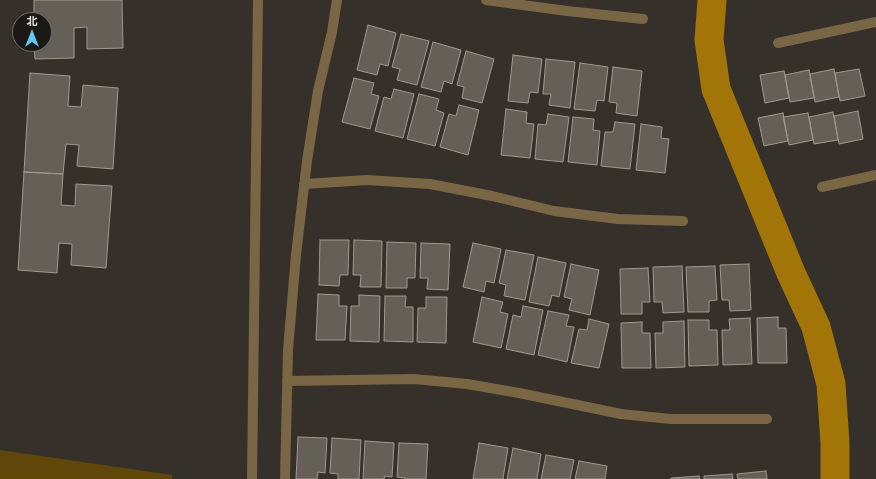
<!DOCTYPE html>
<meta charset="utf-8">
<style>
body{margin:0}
#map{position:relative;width:876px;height:479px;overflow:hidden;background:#35312a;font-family:"Open Sans","Noto Sans SC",sans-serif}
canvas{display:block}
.north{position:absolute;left:12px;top:12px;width:40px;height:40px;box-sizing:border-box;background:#1b1916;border:1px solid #6b6966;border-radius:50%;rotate:0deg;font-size:11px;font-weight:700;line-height:16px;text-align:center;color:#e4e1dd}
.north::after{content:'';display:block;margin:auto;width:14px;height:18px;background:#69c4f0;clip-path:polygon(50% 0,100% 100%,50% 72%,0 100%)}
</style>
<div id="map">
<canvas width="876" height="479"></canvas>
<div class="north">北</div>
</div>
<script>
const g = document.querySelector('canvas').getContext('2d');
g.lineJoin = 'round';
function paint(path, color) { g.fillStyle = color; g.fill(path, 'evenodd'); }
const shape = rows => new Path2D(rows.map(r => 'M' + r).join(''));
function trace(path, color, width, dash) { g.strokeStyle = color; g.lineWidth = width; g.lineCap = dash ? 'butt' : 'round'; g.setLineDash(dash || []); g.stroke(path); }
paint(shape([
 [0,450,172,475,172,479,0,479]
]), '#614609');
trace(shape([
 [712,0,709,40,716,89,791,273,816,327,831,384,835,443,835,479]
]), '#a17507', 29);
const building = shape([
 [34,0,122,0,123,48,87,49,87,27,74,28,74,58,35,59,34,44,44,44,44,20,34,20,34,0],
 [368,25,396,33,388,66,380,64,377,75,357,70,368,25],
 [401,34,429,41,417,85,397,80,400,69,392,67,401,34],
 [433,42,461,50,452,84,444,81,441,92,421,87,433,42],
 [466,51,494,59,482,103,462,98,464,87,457,85,466,51],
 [513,55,542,59,538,93,530,92,528,103,508,101,513,55],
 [546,59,575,62,570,108,549,105,551,94,543,94,546,59],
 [580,63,608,67,604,101,597,100,595,111,574,109,580,63],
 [613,67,642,71,637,116,616,113,617,103,609,102,613,67],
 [834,69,839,97,815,102,810,74,834,69],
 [859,69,865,96,840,101,835,73,859,69],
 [809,70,814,98,790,102,785,75,809,70],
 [784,71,789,98,765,103,760,75,784,71],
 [30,73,70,76,68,106,81,107,83,85,118,88,113,169,77,166,79,145,66,144,63,174,24,172,30,73],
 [354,78,374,83,371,94,379,96,370,129,342,122,354,78],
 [394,89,414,94,403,138,375,131,384,97,391,99,394,89],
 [419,94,439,99,436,110,444,113,435,146,407,139,419,94],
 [459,105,479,110,468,155,440,147,449,114,456,116,459,105],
 [506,109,527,112,526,123,534,124,530,158,501,155,506,109],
 [858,111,863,139,839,144,834,116,858,111],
 [833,112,838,140,814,144,809,117,833,112],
 [783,113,788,141,764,146,758,118,783,113],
 [808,113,813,140,789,145,783,117,808,113],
 [548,114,569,117,563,162,535,159,538,124,546,125,548,114],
 [573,117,594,119,593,130,600,131,597,165,568,162,573,117],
 [615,122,635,124,630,169,601,166,605,132,613,132,615,122],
 [641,124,662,127,661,138,669,139,665,173,636,170,641,124],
 [24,172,63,174,61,205,75,206,76,184,112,186,106,268,71,265,72,244,59,243,57,273,18,270,24,172],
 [320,240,349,240,348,275,340,275,339,286,319,285,320,240],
 [354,240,382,241,381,287,360,287,361,275,353,275,354,240],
 [387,242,416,243,415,278,407,278,407,288,386,288,387,242],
 [421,243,450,244,448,290,427,289,428,278,420,278,421,243],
 [473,243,501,249,494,283,486,281,484,292,463,287,473,243],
 [506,250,534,255,525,300,504,296,506,285,499,283,506,250],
 [538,257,566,263,559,297,552,295,549,306,529,302,538,257],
 [571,264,599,270,590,315,569,310,572,299,564,297,571,264],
 [749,264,751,310,730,311,729,300,722,300,720,265,749,264],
 [682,266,684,312,663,313,662,302,654,302,653,267,682,266],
 [715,266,717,300,709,301,709,312,688,312,686,267,715,266],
 [648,268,650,302,642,302,642,314,621,314,620,269,648,268],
 [318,294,339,295,339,306,347,306,345,340,316,340,318,294],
 [359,295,380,296,379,342,350,341,351,306,359,306,359,295],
 [385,296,406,296,405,307,413,307,413,342,384,341,385,296],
 [426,297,447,297,446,343,417,342,418,308,426,308,426,297],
 [482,297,503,302,500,312,508,314,501,348,473,342,482,297],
 [523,306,543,310,534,355,506,349,513,315,521,317,523,306],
 [548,311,569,315,566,326,574,327,567,362,538,355,548,311],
 [778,317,778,328,786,328,787,363,758,363,757,318,778,317],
 [750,318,752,364,723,365,722,330,730,330,729,319,750,318],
 [589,319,609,324,599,368,571,363,579,329,587,330,589,319],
 [688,320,709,320,709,330,717,330,718,365,689,366,688,320],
 [684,321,685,367,656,368,655,333,663,333,663,322,684,321],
 [642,322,642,333,650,333,651,368,622,368,621,323,642,322],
 [298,437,327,438,325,473,318,472,317,479,296,479,298,437],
 [332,438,361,440,359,479,338,479,338,474,330,473,332,438],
 [365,441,394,443,392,477,385,476,384,479,363,479,365,441],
 [399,443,428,444,426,479,405,479,405,478,397,477,399,443],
 [479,443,508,448,503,479,473,479,479,443],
 [513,448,541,454,537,479,507,479,513,448],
 [546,455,574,460,570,479,541,479,546,455],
 [579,461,607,466,605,479,575,479,579,461],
 [766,471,767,479,738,479,737,474,766,471],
 [732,474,733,479,704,479,704,476,732,474],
 [699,476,700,479,671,479,671,478,699,476]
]);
paint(building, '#646058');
trace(building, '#9e9991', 1);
trace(shape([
 [486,0,567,11,643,19],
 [778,43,876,22],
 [304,184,367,180,430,184,492,196,554,211,618,219,683,221],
 [822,187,876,175],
 [287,381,414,379,467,384,519,393,621,414,671,419,767,419],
 [252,479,258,0],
 [285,479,288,350,296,255,307,161,318,91,332,32,337,0]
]), '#796644', 10);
</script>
